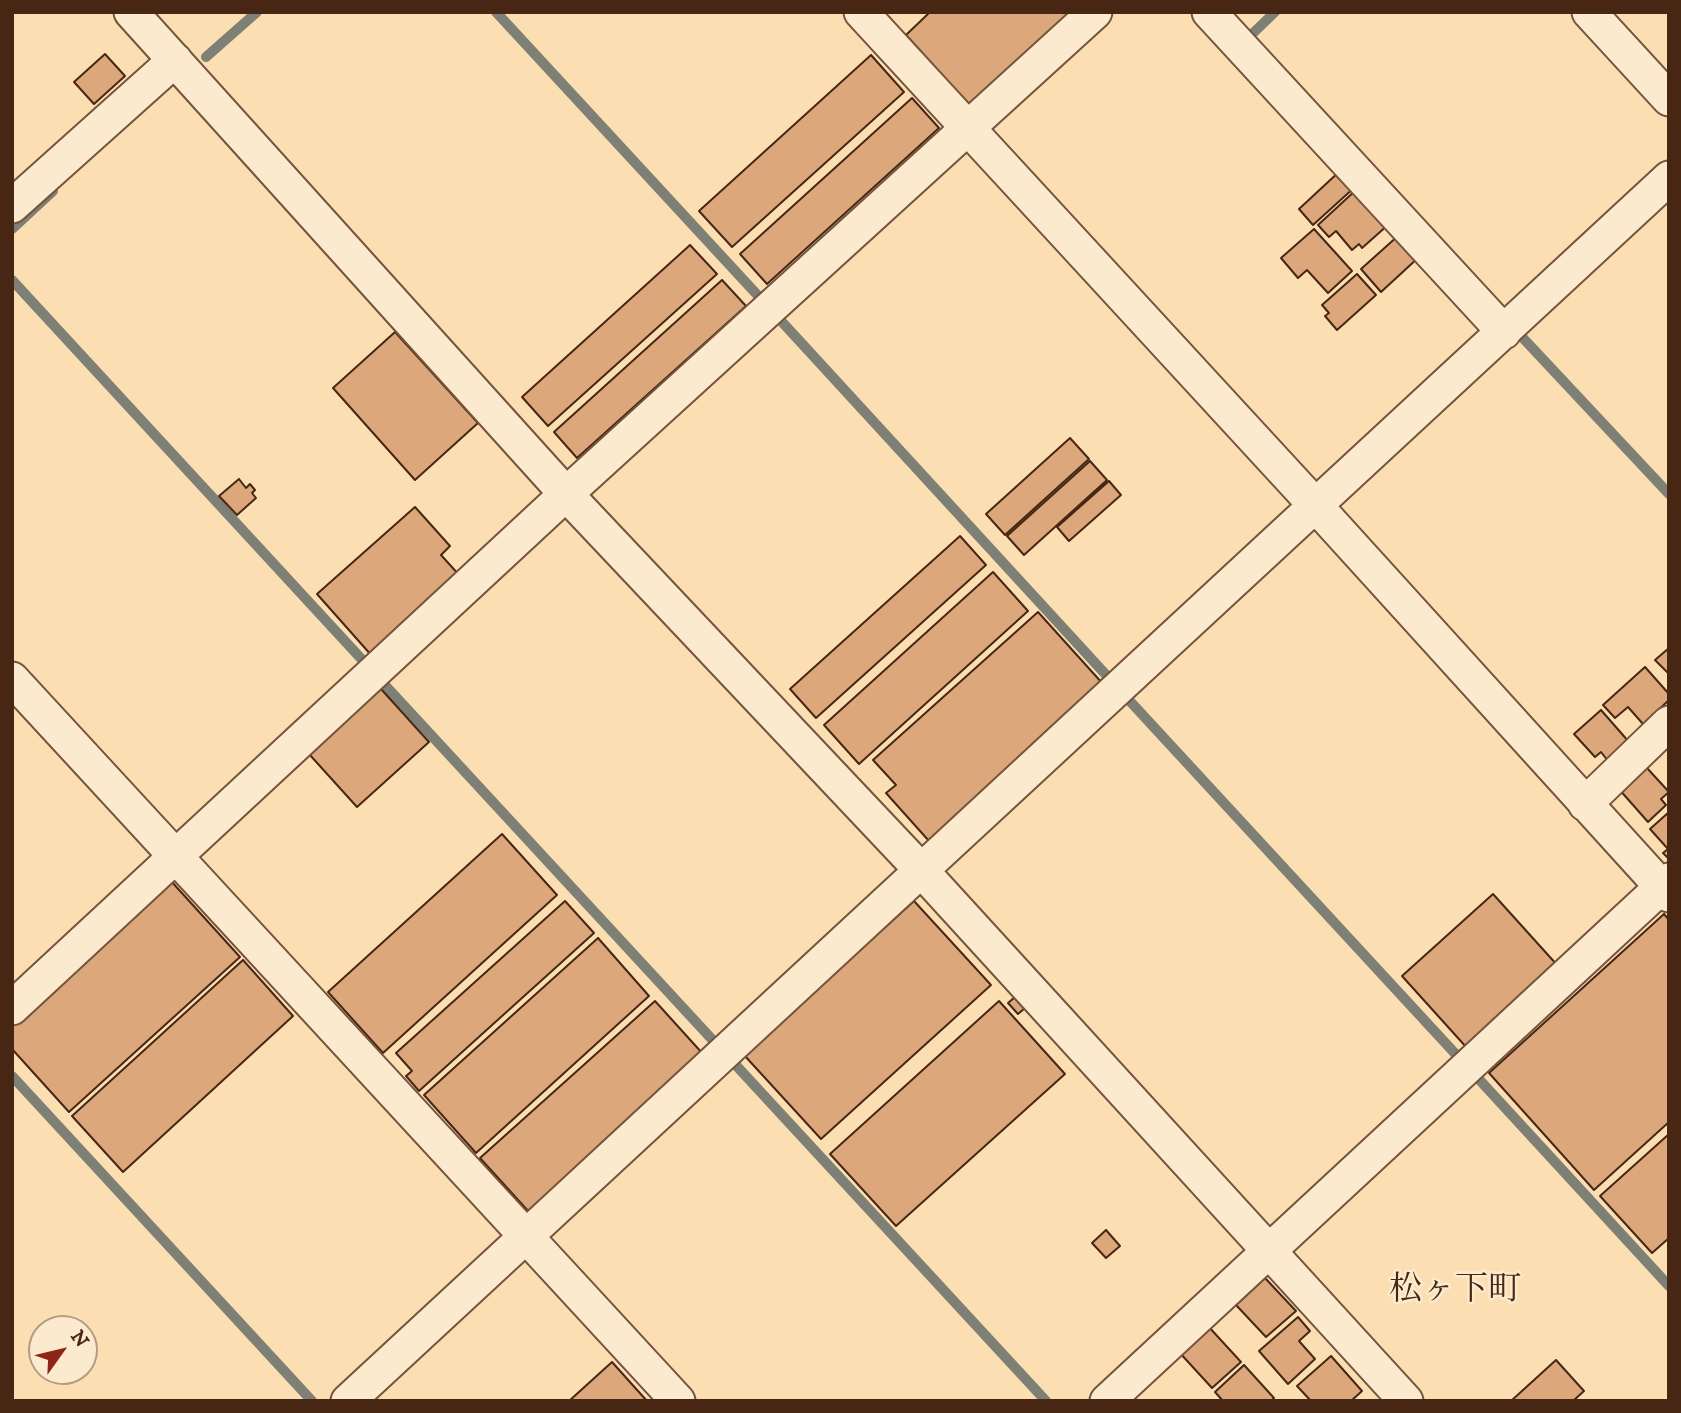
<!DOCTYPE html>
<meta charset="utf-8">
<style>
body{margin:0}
#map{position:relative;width:1681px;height:1413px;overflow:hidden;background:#fbdfb3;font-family:"IM FELL DW Pica",serif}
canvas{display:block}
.frame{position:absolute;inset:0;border:14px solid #472614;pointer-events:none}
.north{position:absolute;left:28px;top:1315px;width:70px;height:70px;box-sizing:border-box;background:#fceace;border:2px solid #b49c84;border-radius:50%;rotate:56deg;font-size:19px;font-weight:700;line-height:28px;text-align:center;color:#472614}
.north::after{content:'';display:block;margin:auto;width:24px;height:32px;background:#8f2418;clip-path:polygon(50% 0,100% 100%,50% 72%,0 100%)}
</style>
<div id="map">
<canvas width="1681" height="1413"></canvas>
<div class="frame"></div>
<div class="north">N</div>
</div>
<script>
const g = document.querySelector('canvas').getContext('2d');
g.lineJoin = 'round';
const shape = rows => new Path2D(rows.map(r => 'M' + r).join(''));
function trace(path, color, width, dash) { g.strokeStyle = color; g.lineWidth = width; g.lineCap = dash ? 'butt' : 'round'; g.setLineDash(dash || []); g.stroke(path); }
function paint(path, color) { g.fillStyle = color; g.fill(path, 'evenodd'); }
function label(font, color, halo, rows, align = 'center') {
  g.font = font + ' "IM FELL DW Pica","Noto Serif JP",serif'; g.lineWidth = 5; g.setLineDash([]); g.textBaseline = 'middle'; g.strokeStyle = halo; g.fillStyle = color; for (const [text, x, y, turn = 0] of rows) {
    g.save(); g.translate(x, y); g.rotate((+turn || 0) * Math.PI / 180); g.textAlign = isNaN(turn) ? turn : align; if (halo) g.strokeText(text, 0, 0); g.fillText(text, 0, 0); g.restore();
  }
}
trace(shape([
 [496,12,762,300],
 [1249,37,1275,12],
 [206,57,257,12],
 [12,229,53,191],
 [12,280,367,665],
 [783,323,1108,677],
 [1522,337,1669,494],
 [383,683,720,1048],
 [1127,698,1462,1061],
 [732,1061,1046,1401],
 [1475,1075,1669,1286],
 [12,1076,312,1401]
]), '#7e7f75', 10);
const building = shape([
 [930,12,1071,12,969,105,906,35,930,12],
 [105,54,125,76,94,104,74,82,105,54],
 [871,55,904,92,732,247,699,211,871,55],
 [912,98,939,128,767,284,740,254,912,98],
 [1341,170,1356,186,1313,225,1299,209,1341,170],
 [1357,189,1389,224,1362,248,1359,244,1352,250,1336,231,1329,237,1318,225,1357,189],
 [1314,229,1352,271,1328,293,1307,270,1298,278,1281,258,1314,229],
 [1399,235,1419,257,1381,292,1361,269,1399,235],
 [690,245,717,274,548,426,522,397,690,245],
 [1357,274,1376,295,1337,330,1325,316,1329,313,1322,305,1357,274],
 [722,280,746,306,577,458,554,432,722,280],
 [395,332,478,423,415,480,333,388,395,332],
 [1070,438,1089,459,1005,535,986,514,1070,438],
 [1090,461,1107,480,1024,555,1007,536,1090,461],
 [239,479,246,488,250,484,255,490,252,493,256,498,237,515,219,496,239,479],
 [1109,481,1121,495,1069,541,1057,527,1109,481],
 [415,507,450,546,441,555,460,576,372,656,317,594,415,507],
 [960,536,986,565,816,718,790,689,960,536],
 [993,572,1028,611,859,764,824,725,993,572],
 [1038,612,1103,684,929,841,886,793,896,785,873,760,1038,612],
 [1669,648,1669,674,1655,660,1669,648],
 [1645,667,1669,694,1669,700,1643,724,1628,707,1615,718,1603,705,1645,667],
 [381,689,429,742,357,807,309,754,381,689],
 [1601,710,1629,742,1608,761,1601,752,1595,757,1574,734,1601,710],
 [1647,768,1669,792,1661,799,1666,805,1648,822,1618,788,1633,781,1647,768],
 [1669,812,1669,859,1663,853,1668,849,1650,829,1669,812],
 [502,834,557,895,383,1053,328,992,502,834],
 [171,881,240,957,69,1112,12,1049,12,1025,171,881],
 [1493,894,1558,966,1467,1048,1402,976,1493,894],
 [565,901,594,933,419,1091,406,1076,412,1071,396,1053,565,901],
 [914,901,991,985,821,1139,744,1055,914,901],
 [1664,914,1669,920,1669,1122,1594,1190,1489,1073,1664,914],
 [598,938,649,996,476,1153,424,1095,598,938],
 [243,960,293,1016,123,1172,72,1116,243,960],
 [1015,997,1025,1008,1018,1014,1008,1003,1015,997],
 [655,1001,703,1054,529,1212,480,1158,655,1001],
 [999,1001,1065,1074,896,1226,830,1154,999,1001],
 [1669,1134,1669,1238,1652,1253,1600,1196,1669,1134],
 [1106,1230,1120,1246,1106,1258,1092,1243,1106,1230],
 [1265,1278,1296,1311,1266,1337,1236,1305,1265,1278],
 [1298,1317,1310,1331,1299,1341,1315,1359,1288,1384,1259,1351,1298,1317],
 [1208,1326,1241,1362,1212,1388,1179,1352,1208,1326],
 [1331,1356,1362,1391,1351,1401,1311,1401,1297,1386,1331,1356],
 [1556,1360,1584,1391,1573,1401,1511,1401,1556,1360],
 [612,1362,647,1401,569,1401,612,1362],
 [1244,1365,1274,1398,1271,1401,1223,1401,1215,1392,1244,1365]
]);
paint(building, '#dda77c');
trace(building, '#472614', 2);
const minor = shape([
 [131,12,566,494,921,870,1406,1401],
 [861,12,1316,506,1669,895],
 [1209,12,1504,332],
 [1589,12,1669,99],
 [12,206,175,60],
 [12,679,678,1401],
 [1585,804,1669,723],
 [12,1008,566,494,1095,12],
 [348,1401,1669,178],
 [1107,1401,1669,880]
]);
trace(minor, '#74543c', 37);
trace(minor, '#fceace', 33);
label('33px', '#472614', '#fceace', [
 ["松ヶ下町",1455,1292]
]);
</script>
